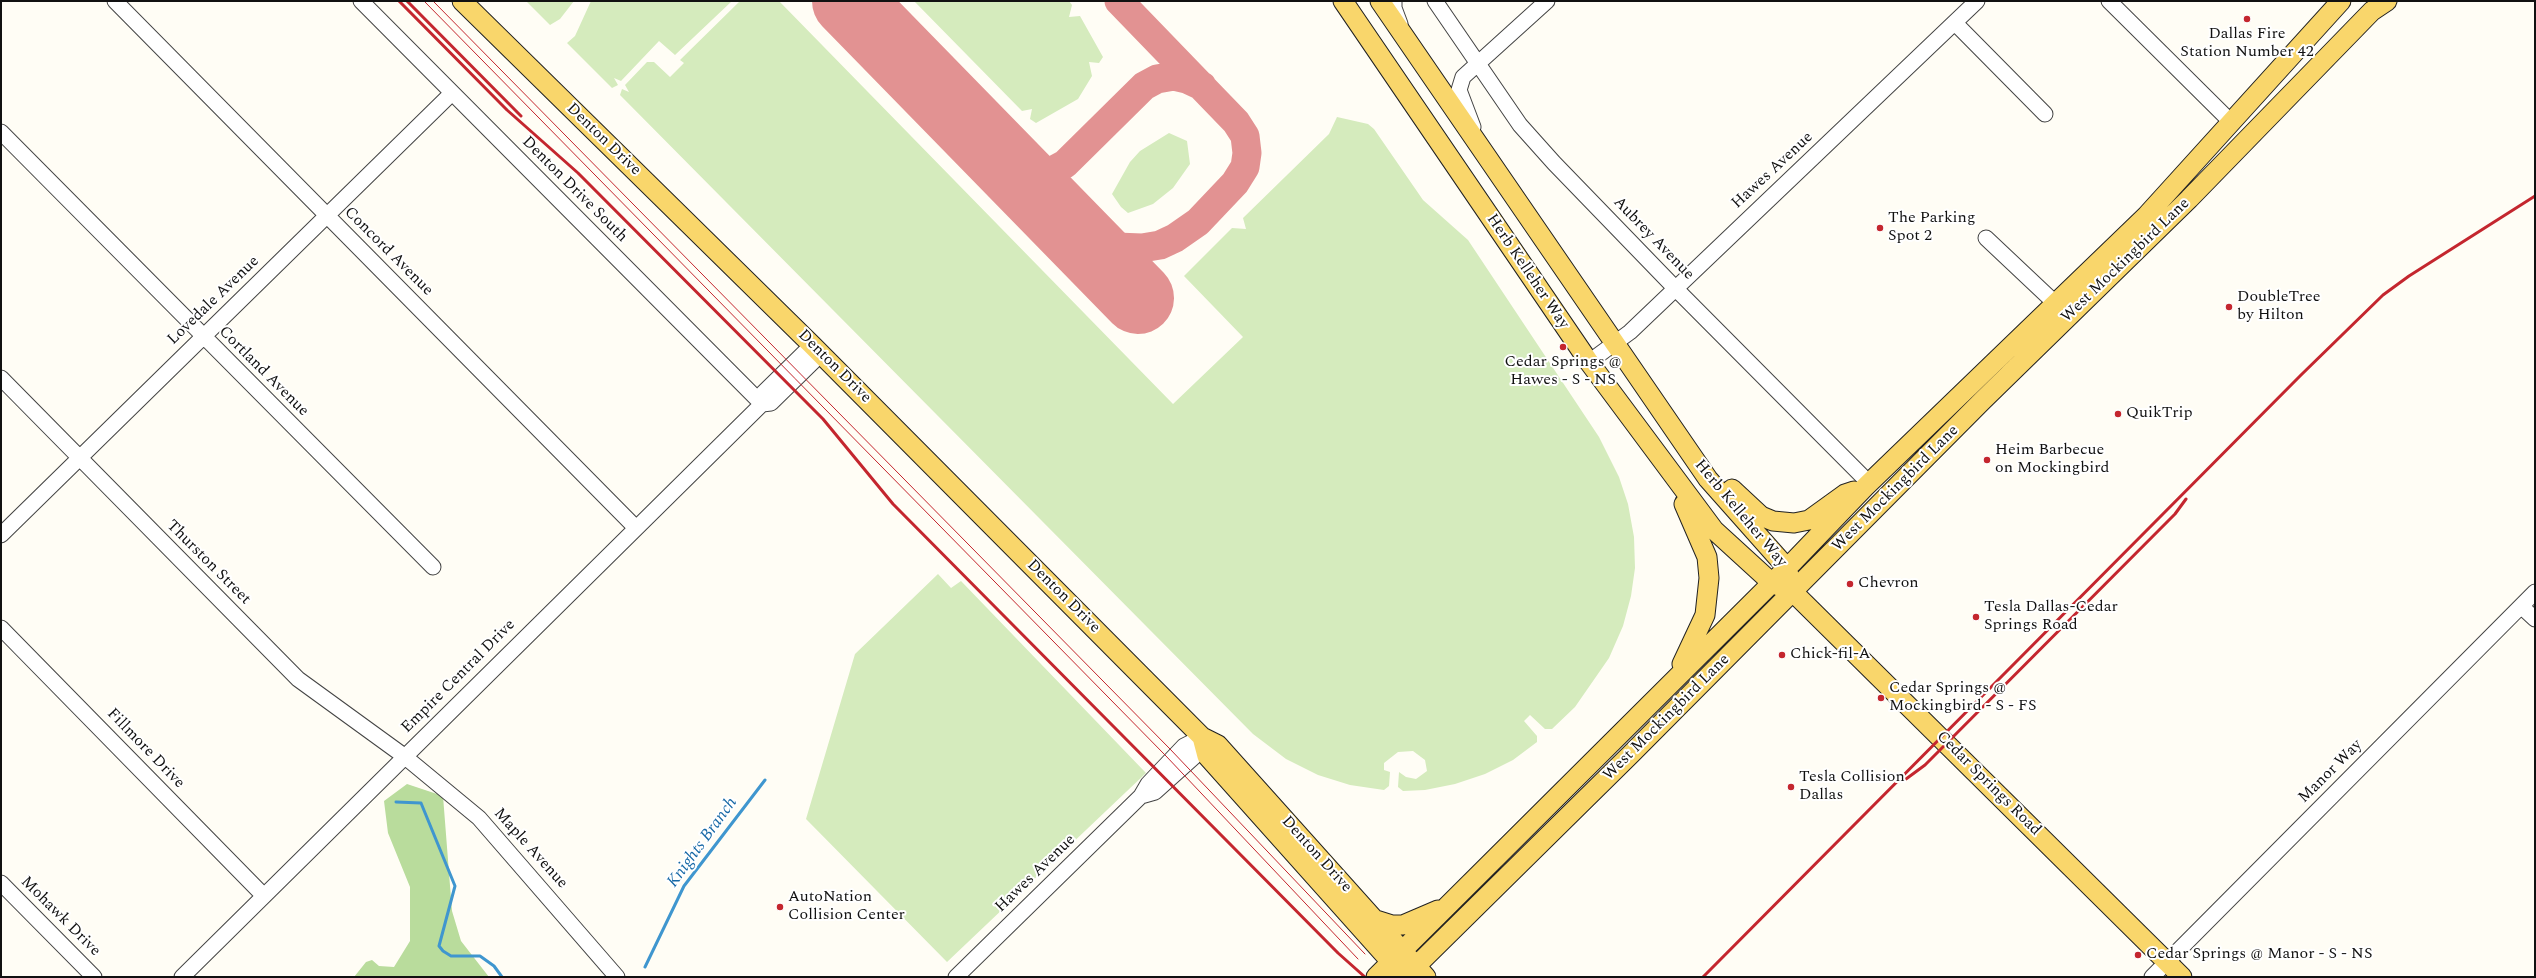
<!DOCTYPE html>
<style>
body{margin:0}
#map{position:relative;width:2536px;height:978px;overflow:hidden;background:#fffdf5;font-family:Spectral,serif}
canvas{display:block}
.frame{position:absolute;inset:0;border:2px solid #111;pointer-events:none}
</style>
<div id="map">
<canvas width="2536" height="978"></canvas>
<div class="frame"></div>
</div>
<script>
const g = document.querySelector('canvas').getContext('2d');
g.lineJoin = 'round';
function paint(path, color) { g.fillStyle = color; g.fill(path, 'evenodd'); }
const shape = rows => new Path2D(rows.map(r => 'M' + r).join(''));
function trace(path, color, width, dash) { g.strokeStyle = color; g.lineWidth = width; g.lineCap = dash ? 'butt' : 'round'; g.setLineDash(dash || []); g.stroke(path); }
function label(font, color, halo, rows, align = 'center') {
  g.font = font + ' Spectral,serif'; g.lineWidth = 4; g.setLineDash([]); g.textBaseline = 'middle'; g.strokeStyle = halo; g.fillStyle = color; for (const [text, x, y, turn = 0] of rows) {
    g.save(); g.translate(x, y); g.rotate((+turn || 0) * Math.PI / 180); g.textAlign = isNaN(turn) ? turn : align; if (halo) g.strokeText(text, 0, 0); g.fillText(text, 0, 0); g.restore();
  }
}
paint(shape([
 [526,1,574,1,560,19,550,25],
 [591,1,732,1,675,55,659,41,621,81,614,78,618,85,612,88,567,43,575,36],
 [740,1,779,1,1173,404,1243,337,1184,276,1232,228,1246,229,1243,218,1329,134,1337,117,1368,124,1374,129,1423,200,1468,240,1599,437,1619,477,1628,504,1634,537,1635,568,1631,596,1623,626,1609,658,1575,707,1552,729,1545,729,1530,715,1524,721,1537,736,1537,742,1513,760,1485,774,1455,784,1425,790,1403,791,1398,787,1399,772,1406,777,1416,779,1427,771,1425,760,1413,751,1398,752,1384,763,1384,770,1390,772,1389,786,1384,790,1350,785,1318,775,1286,759,1253,734,620,95,622,89,629,92,625,85,647,62,654,62,670,77,684,63,680,60],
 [914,1,1069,1,1072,5,1069,17,1080,16,1103,57,1099,63,1089,62,1092,76,1078,99,1036,123,1030,119,1032,109,1022,111],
 [1169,133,1187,141,1190,164,1173,188,1153,204,1128,213,1121,207,1112,194,1130,162,1140,151],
 [938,574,951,588,961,581,1146,773,947,962,806,819,855,654]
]), '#d5ebbd');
paint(shape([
 [407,784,443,796,452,911,461,941,489,977,354,977,366,962,372,960,379,966,394,967,410,941,410,887,388,833,384,801]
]), '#b9dc9c');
trace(shape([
 [396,802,421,803,455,886,439,946,443,951,451,956,480,956,494,966,502,977],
 [645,967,684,886,765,780]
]), '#3f96cf', 3);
trace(shape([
 [998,155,1015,167,1035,173,1052,171,1065,164,1144,86,1157,79,1174,76,1187,79,1202,86],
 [1071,229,1093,241,1116,247,1142,248,1160,245,1175,238,1198,222,1235,183,1245,167,1247,153,1245,136,1236,122,1119,1]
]), '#e29292', 29);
trace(shape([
 [848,1,1138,298]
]), '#e29292', 72);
const minor = shape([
 [115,1,636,528],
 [361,1,762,404],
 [1394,1,1394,8,1400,24],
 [1435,1,1520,125,1554,163,1675,288,1869,483],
 [2109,1,2231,122],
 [1955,23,2045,114],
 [1473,127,1459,90,1463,77,1547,1],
 [1,132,433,567],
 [1986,238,2056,304],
 [1589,362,1630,332,1977,1],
 [1,378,298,679,404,756,479,818,617,977],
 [762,404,763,393,812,345],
 [1,535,452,93],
 [2521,606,2535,619],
 [1,628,264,896],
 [1141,796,1155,792,1194,757,1202,737],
 [1,883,94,977],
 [182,977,762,404,771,403,821,354],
 [956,977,1141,796,1148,784,1184,746,1202,737],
 [2152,977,2535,592]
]);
const major = shape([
 [462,1,812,345,1202,737,1218,745,1426,977],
 [1343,1,1589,362,1714,530,1772,583,1793,592,2182,977],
 [1380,1,1708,479,1787,568,1790,579],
 [1732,489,1761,516,1773,521,1794,523,1809,520,1845,494,1854,491],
 [1682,664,1705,615,1709,578,1707,557,1684,504],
 [1202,737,1207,756,1400,972],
 [1373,919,1392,925,1403,925,1438,910],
 [1376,977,1794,561,1865,487,2147,215,2341,1],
 [1405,977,1631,754,1982,401,2189,199,2372,11,2387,1]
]);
trace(minor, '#444', 17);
trace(major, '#222', 21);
trace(minor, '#fff', 15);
trace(major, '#f9d66b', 19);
trace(shape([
 [424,1,1166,756,1358,959],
 [433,1,1170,749,1365,954]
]), '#c4262e', 1);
trace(shape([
 [399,1,507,110,578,173,823,419,893,504,1338,953,1365,977],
 [407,1,521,116],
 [1906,779,1925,765,2175,514,2186,499],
 [1703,977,2301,375,2383,295,2409,276,2535,196]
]), '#c4262e', 3);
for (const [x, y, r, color] of [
 [2247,19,4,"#c4262e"],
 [1880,228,4,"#c4262e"],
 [2229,307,4,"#c4262e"],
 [1563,347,4,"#c4262e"],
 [2118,414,4,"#c4262e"],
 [1987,460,4,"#c4262e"],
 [1850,584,4,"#c4262e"],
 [1976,617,4,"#c4262e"],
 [1782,655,4,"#c4262e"],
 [1881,698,4,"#c4262e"],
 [1791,787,4,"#c4262e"],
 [780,907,4,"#c4262e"],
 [2138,955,4,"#c4262e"]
]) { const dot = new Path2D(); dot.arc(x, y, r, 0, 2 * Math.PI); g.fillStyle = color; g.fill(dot); trace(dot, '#fff', 1.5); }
label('16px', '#111', '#fff', [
 ["Dallas Fire",2247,35,"center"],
 ["Station Number 42",2247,53,"center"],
 ["The Parking",1888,219],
 ["Spot 2",1888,237],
 ["DoubleTree",2237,298],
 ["by Hilton",2237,316],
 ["Cedar Springs @",1563,363,"center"],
 ["Hawes - S - NS",1563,381,"center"],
 ["QuikTrip",2126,414],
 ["Heim Barbecue",1995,451],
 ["on Mockingbird",1995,469],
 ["Chevron",1858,584],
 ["Tesla Dallas-Cedar",1984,608],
 ["Springs Road",1984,626],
 ["Chick-fil-A",1790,655],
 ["Cedar Springs @",1889,689],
 ["Mockingbird - S - FS",1889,707],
 ["Tesla Collision",1799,778],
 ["Dallas",1799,796],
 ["AutoNation",788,898],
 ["Collision Center",788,916],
 ["Cedar Springs @ Manor - S - NS",2146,955]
], 'left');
label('16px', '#111', '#fff', [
 ["Denton Drive",603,140,44],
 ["Hawes Avenue",1773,171,-43],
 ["Denton Drive South",574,190,45],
 ["Aubrey Avenue",1653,239,46],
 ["Concord Avenue",388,252,45],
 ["West Mockingbird Lane",2126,261,-44],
 ["Herb Kelleher Way",1527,272,56],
 ["Lovedale Avenue",214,301,-44],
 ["Denton Drive",834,367,45],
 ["Cortland Avenue",263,372,45],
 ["West Mockingbird Lane",1896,489,-45],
 ["Herb Kelleher Way",1740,514,50],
 ["Thurston Street",208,563,45],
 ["Denton Drive",1063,597,45],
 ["Empire Central Drive",459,677,-45],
 ["West Mockingbird Lane",1667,718,-45],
 ["Fillmore Drive",145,749,46],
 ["Manor Way",2331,772,-45],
 ["Cedar Springs Road",1988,784,45],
 ["Maple Avenue",530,849,48],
 ["Denton Drive",1316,855,48],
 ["Hawes Avenue",1036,874,-44],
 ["Mohawk Drive",60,917,45]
]);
label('italic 17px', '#1768a6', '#fff', [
 ["Knights Branch",703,843,-54]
]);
</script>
